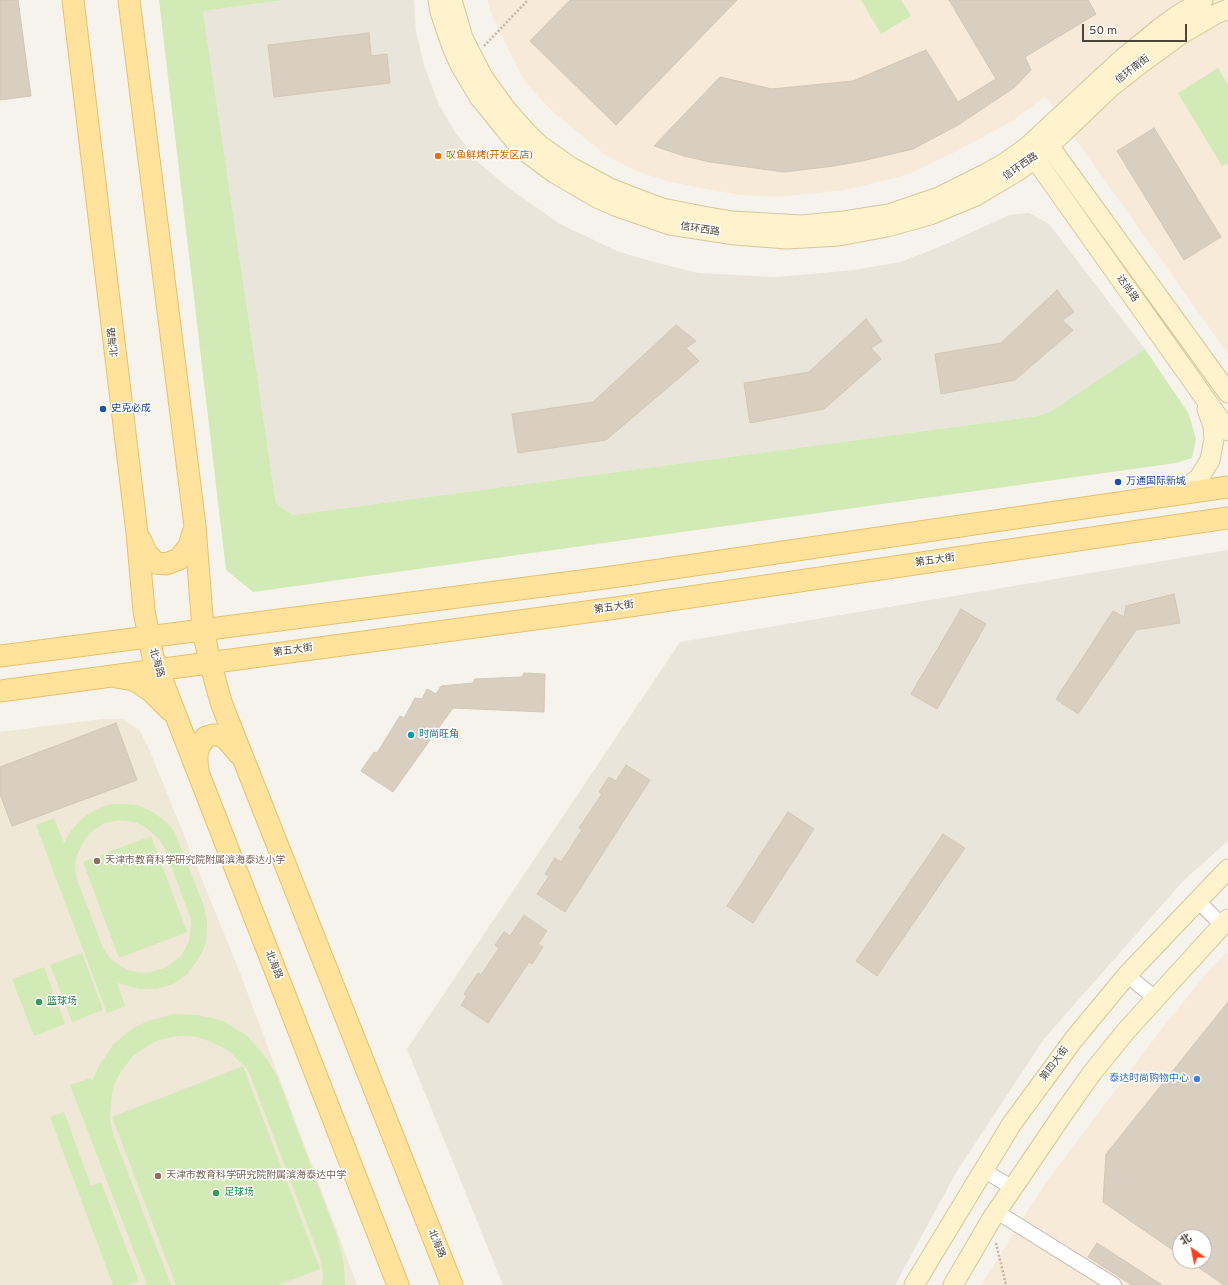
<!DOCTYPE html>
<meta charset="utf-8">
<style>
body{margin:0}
#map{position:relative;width:1228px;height:1285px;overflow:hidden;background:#f6f3ec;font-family:Overpass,"Noto Sans SC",sans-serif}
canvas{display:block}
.north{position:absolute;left:1172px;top:1229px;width:40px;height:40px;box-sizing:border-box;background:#fff;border:1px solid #b7b4b0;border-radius:50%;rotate:327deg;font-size:11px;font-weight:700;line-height:16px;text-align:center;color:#4b4439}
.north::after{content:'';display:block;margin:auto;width:14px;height:18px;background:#fc3f1d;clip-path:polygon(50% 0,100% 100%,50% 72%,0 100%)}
.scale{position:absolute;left:1082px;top:24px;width:105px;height:18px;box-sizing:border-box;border:2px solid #4b4439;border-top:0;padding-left:5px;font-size:12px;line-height:14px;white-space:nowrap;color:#4b4439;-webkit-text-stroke:3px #fff;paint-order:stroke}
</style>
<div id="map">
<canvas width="1228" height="1285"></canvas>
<div class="north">北</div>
<div class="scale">50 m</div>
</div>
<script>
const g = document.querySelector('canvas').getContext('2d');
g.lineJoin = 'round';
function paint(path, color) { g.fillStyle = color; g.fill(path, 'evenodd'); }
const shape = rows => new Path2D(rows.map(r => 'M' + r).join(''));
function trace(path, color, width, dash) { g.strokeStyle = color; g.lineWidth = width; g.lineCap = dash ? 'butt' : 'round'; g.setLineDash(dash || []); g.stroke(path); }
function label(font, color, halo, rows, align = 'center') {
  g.font = font + ' Overpass,"Noto Sans SC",sans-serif'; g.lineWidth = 3; g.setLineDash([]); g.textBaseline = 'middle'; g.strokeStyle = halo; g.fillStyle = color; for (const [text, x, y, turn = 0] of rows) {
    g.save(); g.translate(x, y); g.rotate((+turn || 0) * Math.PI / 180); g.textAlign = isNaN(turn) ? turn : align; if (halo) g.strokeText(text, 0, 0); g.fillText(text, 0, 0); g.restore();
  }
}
paint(shape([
 [284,0,414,0,416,32,424,65,439,105,455,132,479,163,510,189,560,224,617,251,654,262,698,273,775,277,811,274,854,270,901,262,946,244,1009,215,1029,213,1049,224,1145,349,1050,412,1037,416,293,515,276,503,203,11],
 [1228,550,1228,841,1183,881,1044,1039,957,1171,895,1285,503,1285,407,1049,680,642]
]), '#eae5da');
paint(shape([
 [487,0,1228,0,1228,354,1045,96,1014,120,949,155,907,175,844,190,778,197,741,195,711,190,667,181,639,172,608,157,553,112,525,82,494,20],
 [1228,951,1228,1285,981,1285,1045,1184,1163,1027,1209,970],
 [1180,1237,1204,1237,1204,1261,1180,1261]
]), '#f7ead8');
paint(shape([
 [102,719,122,719,139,729,149,749,240,973,357,1285,0,1285,0,732]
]), '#efe8d6');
paint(shape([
 [159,0,284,0,203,11,276,503,293,515,1037,416,1050,412,1145,349,1189,414,1196,439,1192,458,1176,463,253,592,226,570],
 [861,0,901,0,911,16,881,34],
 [1218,68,1228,85,1228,163,1222,166,1178,93],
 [111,804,128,804,138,805,153,812,167,823,174,831,204,906,207,923,206,942,203,950,196,962,187,974,175,983,157,989,140,989,117,983,125,1006,107,1013,36,825,54,818,64,843,70,832,81,819,95,810],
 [121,820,135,822,141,825,148,829,159,839,164,847,191,919,191,925,189,941,181,956,167,967,151,972,143,973,127,970,112,960,107,954,103,948,76,877,75,863,77,856,82,844,86,838,92,831,105,823],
 [151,836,187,932,119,958,83,862],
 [82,953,103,1010,72,1022,50,965],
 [44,967,65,1024,34,1036,12,979],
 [174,1014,198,1015,223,1021,246,1035,267,1059,278,1078,337,1236,344,1264,345,1285,322,1285,323,1275,320,1258,251,1077,247,1069,231,1053,222,1047,201,1038,190,1036,179,1036,163,1039,154,1042,140,1051,133,1056,122,1070,114,1084,112,1094,110,1118,113,1134,171,1285,147,1285,70,1085,90,1078,92,1081,99,1066,113,1045,133,1028,148,1021],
 [243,1066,320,1269,278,1285,176,1285,112,1117],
 [64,1112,91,1186,101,1182,139,1281,128,1285,113,1285,50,1117]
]), '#d2eab5');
const building = shape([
 [0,0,18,0,31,96,0,100,0,0],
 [570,0,737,0,616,125,530,41,570,0],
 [949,0,1088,0,1096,14,1025,57,1031,70,1015,87,958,125,913,149,862,161,834,166,784,172,710,162,684,156,654,146,720,77,772,89,853,81,926,50,958,102,996,79,949,0],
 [369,33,371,56,387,54,390,83,274,97,268,45,369,33],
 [1154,128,1221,237,1184,260,1117,151,1154,128],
 [1057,290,1074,312,1062,320,1073,330,1015,380,941,394,935,354,1001,343,1057,290],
 [866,319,882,341,871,348,881,359,824,409,750,423,744,383,809,372,866,319],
 [676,325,696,341,686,348,699,361,606,440,518,453,512,414,593,402,676,325],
 [1174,594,1180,623,1136,630,1078,714,1056,699,1113,611,1124,617,1126,606,1174,594],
 [961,609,986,624,937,709,911,694,961,609],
 [524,673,545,674,544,712,453,708,393,792,361,771,374,752,377,753,400,716,404,718,415,698,422,699,427,689,436,694,441,686,473,683,475,679,522,677,524,673],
 [116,723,137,780,12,826,0,794,0,767,116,723],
 [626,765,650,780,565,912,537,894,549,876,545,874,555,858,561,862,582,830,579,828,602,794,599,792,609,777,616,781,626,765],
 [788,812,814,829,753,923,727,906,788,812],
 [943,834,965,848,877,976,856,961,943,834],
 [524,915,547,931,538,944,543,947,532,964,529,962,488,1023,461,1005,467,996,464,994,478,973,481,975,499,948,495,945,504,932,510,936,524,915],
 [1228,1002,1228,1285,1224,1285,1189,1261,1204,1261,1204,1237,1180,1237,1180,1255,1103,1202,1106,1154,1228,1002],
 [1097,1243,1162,1285,1132,1285,1088,1257,1097,1243]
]);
paint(building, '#d8cfc1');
trace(building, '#d3c7b4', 1);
const street = shape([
 [1197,900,1222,925],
 [1127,975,1155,998],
 [983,1170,1013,1188],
 [997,1212,1114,1285]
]);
const secondary = shape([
 [438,0,440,12,452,47,460,65,479,97,514,140,526,152,554,173,599,199,615,206,670,225,735,235,787,239,839,236,887,227,930,215,976,196,1021,169,1034,159,1063,133,1111,87,1143,62,1180,35,1216,14,1228,9],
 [452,0,463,38,483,77,506,109,528,134,541,146,571,167,610,188,662,208,703,216,732,221,802,225,844,221,889,214,939,197,985,174,1006,162,1027,147,1122,59,1160,28,1178,15,1203,0],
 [1042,136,1228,393],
 [1028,149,1228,431],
 [1172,493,1190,485,1199,478,1210,460,1214,439,1213,426,1207,409],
 [914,1285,1011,1125,1074,1039,1127,975,1228,869],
 [953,1285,991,1220,1065,1111,1092,1073,1126,1031,1228,919]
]);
const primary = shape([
 [73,0,137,533,144,611,153,657,398,1285],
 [129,0,195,526,203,629,210,663,222,705,452,1285],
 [140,539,147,554,156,563,166,564,179,559,189,546,194,530],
 [0,656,612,577,1228,487],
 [116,677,133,680,139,683,153,693,170,710],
 [0,691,616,608,1228,518],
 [198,770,197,763,197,753,200,745,206,737,213,735,220,735,227,740,239,754]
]);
trace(street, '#c2bbae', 16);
trace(secondary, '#d6c79b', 21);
trace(primary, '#e6c16a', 23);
trace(shape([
 [484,46,528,0],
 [996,1243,1006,1285]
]), '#c4b79f', 2.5, [2, 2]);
trace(street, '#fff', 14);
trace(secondary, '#fff3cd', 19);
trace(primary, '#ffe39c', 21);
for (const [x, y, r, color] of [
 [438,156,4,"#e8710a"],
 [103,409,4,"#1a4fb4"],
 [1118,482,4,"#1a4fb4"],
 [411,735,4,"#0f9aa8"],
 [97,861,4,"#8d6e63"],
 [39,1002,4,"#2e9e5b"],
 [1197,1079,4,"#3f7fe0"],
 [158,1176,4,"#8d6e63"],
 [216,1193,4,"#2e9e5b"]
]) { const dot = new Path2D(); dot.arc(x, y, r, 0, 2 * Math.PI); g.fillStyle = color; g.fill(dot); trace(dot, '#fff', 1.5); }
label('10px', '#4b4439', '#fff', [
 ["信环南街",1133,70,-38],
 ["信环西路",1021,167,-35],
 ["信环西路",700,230,9],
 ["达尚路",1127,289,55],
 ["北海路",114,342,-97],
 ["第五大街",935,561,-8],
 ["第五大街",614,608,-8],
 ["第五大街",293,651,-8],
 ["北海路",156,663,73],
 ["北海路",273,965,69],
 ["第四大街",1055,1064,-53],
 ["北海路",436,1244,68]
]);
label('10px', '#c56008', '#fff', [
 ["叹鱼鲜烤(开发区店)",446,156]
], 'left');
label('10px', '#164399', '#fff', [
 ["史克必成",111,409],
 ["万通国际新城",1126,482]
], 'left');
label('10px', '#0d838f', '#fff', [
 ["时尚旺角",419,735]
], 'left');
label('10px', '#785e54', '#fff', [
 ["天津市教育科学研究院附属滨海泰达小学",105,861],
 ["天津市教育科学研究院附属滨海泰达中学",166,1176]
], 'left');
label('10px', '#27864d', '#fff', [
 ["篮球场",47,1002],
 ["足球场",224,1193]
], 'left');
label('10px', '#366cbe', '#fff', [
 ["泰达时尚购物中心",1189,1079]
], 'right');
</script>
